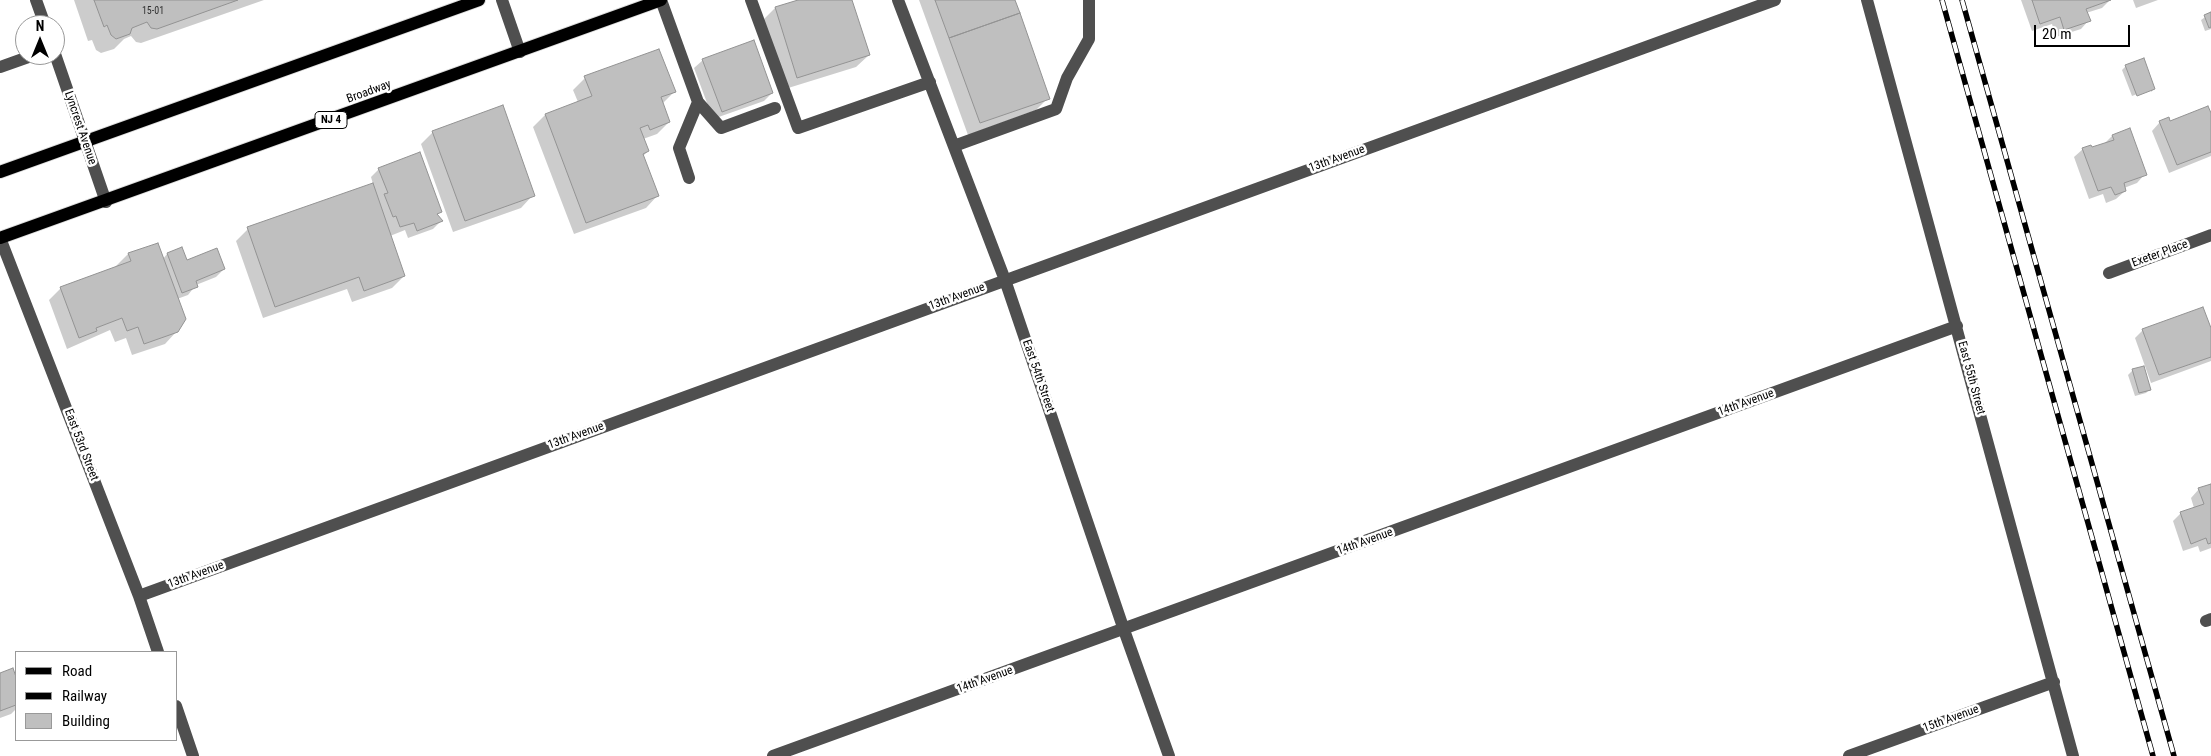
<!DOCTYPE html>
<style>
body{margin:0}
#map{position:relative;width:2211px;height:756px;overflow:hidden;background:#fff;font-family:"Roboto Condensed",sans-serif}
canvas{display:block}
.legend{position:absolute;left:15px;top:651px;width:162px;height:90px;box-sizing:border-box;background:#fff;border:1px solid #999;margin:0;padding:6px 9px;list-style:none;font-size:15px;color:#000}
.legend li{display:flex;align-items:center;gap:10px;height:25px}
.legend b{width:25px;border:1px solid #999}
.north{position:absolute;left:15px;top:15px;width:50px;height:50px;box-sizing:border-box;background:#fff;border:1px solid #999;border-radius:50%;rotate:0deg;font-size:14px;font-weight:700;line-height:20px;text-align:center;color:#000}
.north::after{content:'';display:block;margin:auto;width:18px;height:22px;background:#000;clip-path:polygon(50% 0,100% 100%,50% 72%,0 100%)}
.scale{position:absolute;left:2034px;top:25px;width:96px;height:22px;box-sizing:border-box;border:2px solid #000;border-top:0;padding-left:6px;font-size:15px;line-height:18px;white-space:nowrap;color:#000;-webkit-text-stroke:4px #fff;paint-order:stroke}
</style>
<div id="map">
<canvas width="2211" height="756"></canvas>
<ul class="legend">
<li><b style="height:6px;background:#000"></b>Road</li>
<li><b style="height:6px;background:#000"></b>Railway</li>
<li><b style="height:14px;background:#bfbfbf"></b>Building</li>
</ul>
<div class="north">N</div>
<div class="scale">20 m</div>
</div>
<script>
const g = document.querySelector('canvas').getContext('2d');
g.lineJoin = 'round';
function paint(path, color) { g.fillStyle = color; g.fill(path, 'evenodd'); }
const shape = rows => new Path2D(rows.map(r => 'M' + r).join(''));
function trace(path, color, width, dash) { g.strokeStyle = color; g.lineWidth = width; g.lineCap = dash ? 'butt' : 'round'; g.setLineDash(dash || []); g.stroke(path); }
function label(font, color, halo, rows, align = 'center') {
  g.font = font + ' "Roboto Condensed",sans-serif'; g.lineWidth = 5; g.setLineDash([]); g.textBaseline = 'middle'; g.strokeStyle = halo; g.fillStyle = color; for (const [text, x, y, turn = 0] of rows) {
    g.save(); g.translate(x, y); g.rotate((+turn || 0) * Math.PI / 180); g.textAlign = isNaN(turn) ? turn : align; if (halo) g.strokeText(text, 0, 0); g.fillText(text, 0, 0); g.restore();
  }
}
paint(shape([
 [74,0,264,0,141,43,136,42,131,36,124,39,114,49,101,53,96,50,92,40,88,41],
 [802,0,851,0,869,55,856,67,785,89,763,20,775,8],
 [919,0,1014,0,1048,98,1036,110,968,135],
 [2021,0,2110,0,2102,8,2086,13,2089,20,2081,29,2056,37,2052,24,2032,31],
 [2133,0,2158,0,2136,8],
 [2211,13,2211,29,2205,31,2201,20],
 [703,60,772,93,764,101,713,119,694,68],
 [2126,66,2154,89,2151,92,2151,89,2132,96,2122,70],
 [585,78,674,92,662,104,669,122,657,134,643,139,648,151,643,156,658,195,646,208,574,234,533,127,545,115,578,102,573,90],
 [2211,116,2211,156,2169,173,2152,131,2160,122,2170,123],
 [433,132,533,195,521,208,453,232,421,144],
 [2112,136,2145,174,2137,183,2124,188,2125,191,2116,199,2106,203,2103,194,2089,199,2074,157,2083,149,2091,149,2104,144],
 [379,169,440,212,437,215,441,221,433,229,408,238,405,230,390,236,404,276,392,288,352,302,347,289,263,318,236,241,248,229,373,184,371,177],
 [157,244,163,259,167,254,182,249,186,261,224,269,216,277,196,285,188,295,177,299,177,331,165,344,132,355,126,338,115,342,110,330,67,349,49,300,61,288,117,268,116,266,128,254],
 [2143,330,2211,332,2211,361,2151,383,2135,338],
 [2143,368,2150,389,2146,393,2135,396,2128,375,2132,371],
 [2211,485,2211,548,2200,552,2198,546,2183,551,2173,521,2181,513,2194,508,2191,498,2199,489],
 [12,670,16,681,16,709,11,714,0,718,0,674]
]), '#0003');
const building = shape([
 [94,0,238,0,157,29,151,28,147,22,132,28,130,34,116,39,111,35,107,25,104,27,94,0],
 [798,0,852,0,870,55,797,78,775,7,798,0],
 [935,0,1015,0,1020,13,949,38,935,0],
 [2032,0,2111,0,2086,9,2091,21,2064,30,2060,17,2040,24,2032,0],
 [2211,12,2211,27,2209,28,2204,15,2211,12],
 [1020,13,1050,99,980,123,949,38,1020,13],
 [754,40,773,93,722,112,702,59,754,40],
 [659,49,676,92,661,97,670,122,650,130,648,125,640,128,649,151,643,154,659,196,586,223,545,114,592,96,584,76,659,49],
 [2144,58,2155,89,2137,96,2125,65,2144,58],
 [503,105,535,196,465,221,432,131,503,105],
 [2208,106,2211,113,2211,152,2177,165,2159,121,2169,117,2170,121,2208,106],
 [2130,128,2147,175,2124,183,2126,191,2115,195,2111,187,2098,191,2082,148,2091,145,2092,147,2114,140,2112,135,2130,128],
 [420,152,442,212,437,214,443,221,417,231,414,223,400,227,396,216,393,217,384,194,388,193,378,168,420,152],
 [373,183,405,276,364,291,359,277,275,307,247,227,373,183],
 [158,243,186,319,178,332,144,344,138,327,127,331,122,318,96,328,97,331,79,338,60,287,131,261,128,253,158,243],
 [182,247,187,260,217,248,225,269,196,281,198,287,182,293,167,253,182,247],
 [2203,307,2211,328,2211,357,2159,375,2142,329,2203,307],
 [2144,366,2151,390,2139,393,2132,369,2144,366],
 [2211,484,2211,543,2208,544,2206,538,2191,544,2180,512,2204,504,2198,488,2211,484],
 [13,668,16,677,16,705,0,711,0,673,13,668]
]);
paint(building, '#bfbfbf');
trace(building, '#939393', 1);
const major = shape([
 [0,172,479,0],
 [0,238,661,0]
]);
trace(major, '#dbdbdb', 14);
trace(shape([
 [36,0,45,25],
 [502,0,520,52],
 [661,0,698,102,679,148,689,178],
 [751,0,798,128,930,82],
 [898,0,1005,280,1124,630,1169,756],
 [1867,0,2073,756],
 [55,54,106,202],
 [0,67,34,55],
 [698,102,721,128,775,108],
 [954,146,1056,109,1067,78,1089,39,1089,0],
 [0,238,139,596,158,652],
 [2109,273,2211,235],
 [139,596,1775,0],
 [2206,621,2211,619],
 [176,706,193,756],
 [773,756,1957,326],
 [1849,756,2054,682]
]), '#4f4f4f', 12);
trace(major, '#000', 12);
const rail = shape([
 [1942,0,2153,756],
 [1962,0,2174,756]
]);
trace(rail, '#000', 5.5);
trace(rail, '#fff', 4, [11]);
label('10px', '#303030', null, [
 ["15-01",153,11]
]);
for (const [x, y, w] of [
 [331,120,32]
]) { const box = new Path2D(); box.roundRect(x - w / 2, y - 8.5, w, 17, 4); g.fillStyle = '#fff'; g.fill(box); trace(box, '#000', 1); }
label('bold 11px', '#000', null, [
 ["NJ 4",331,120]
]);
label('12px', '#000', '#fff', [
 ["Broadway",369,92,-20],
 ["Lyncrest Avenue",80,128,71],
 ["13th Avenue",1337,159,-20],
 ["Exeter Place",2160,254,-20],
 ["13th Avenue",957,297,-20],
 ["East 54th Street",1038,376,71],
 ["East 55th Street",1971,378,75],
 ["14th Avenue",1746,403,-20],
 ["13th Avenue",576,436,-20],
 ["East 53rd Street",81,445,69],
 ["14th Avenue",1365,542,-20],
 ["13th Avenue",196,575,-20],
 ["14th Avenue",985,680,-20],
 ["15th Avenue",1951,719,-20]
]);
</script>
